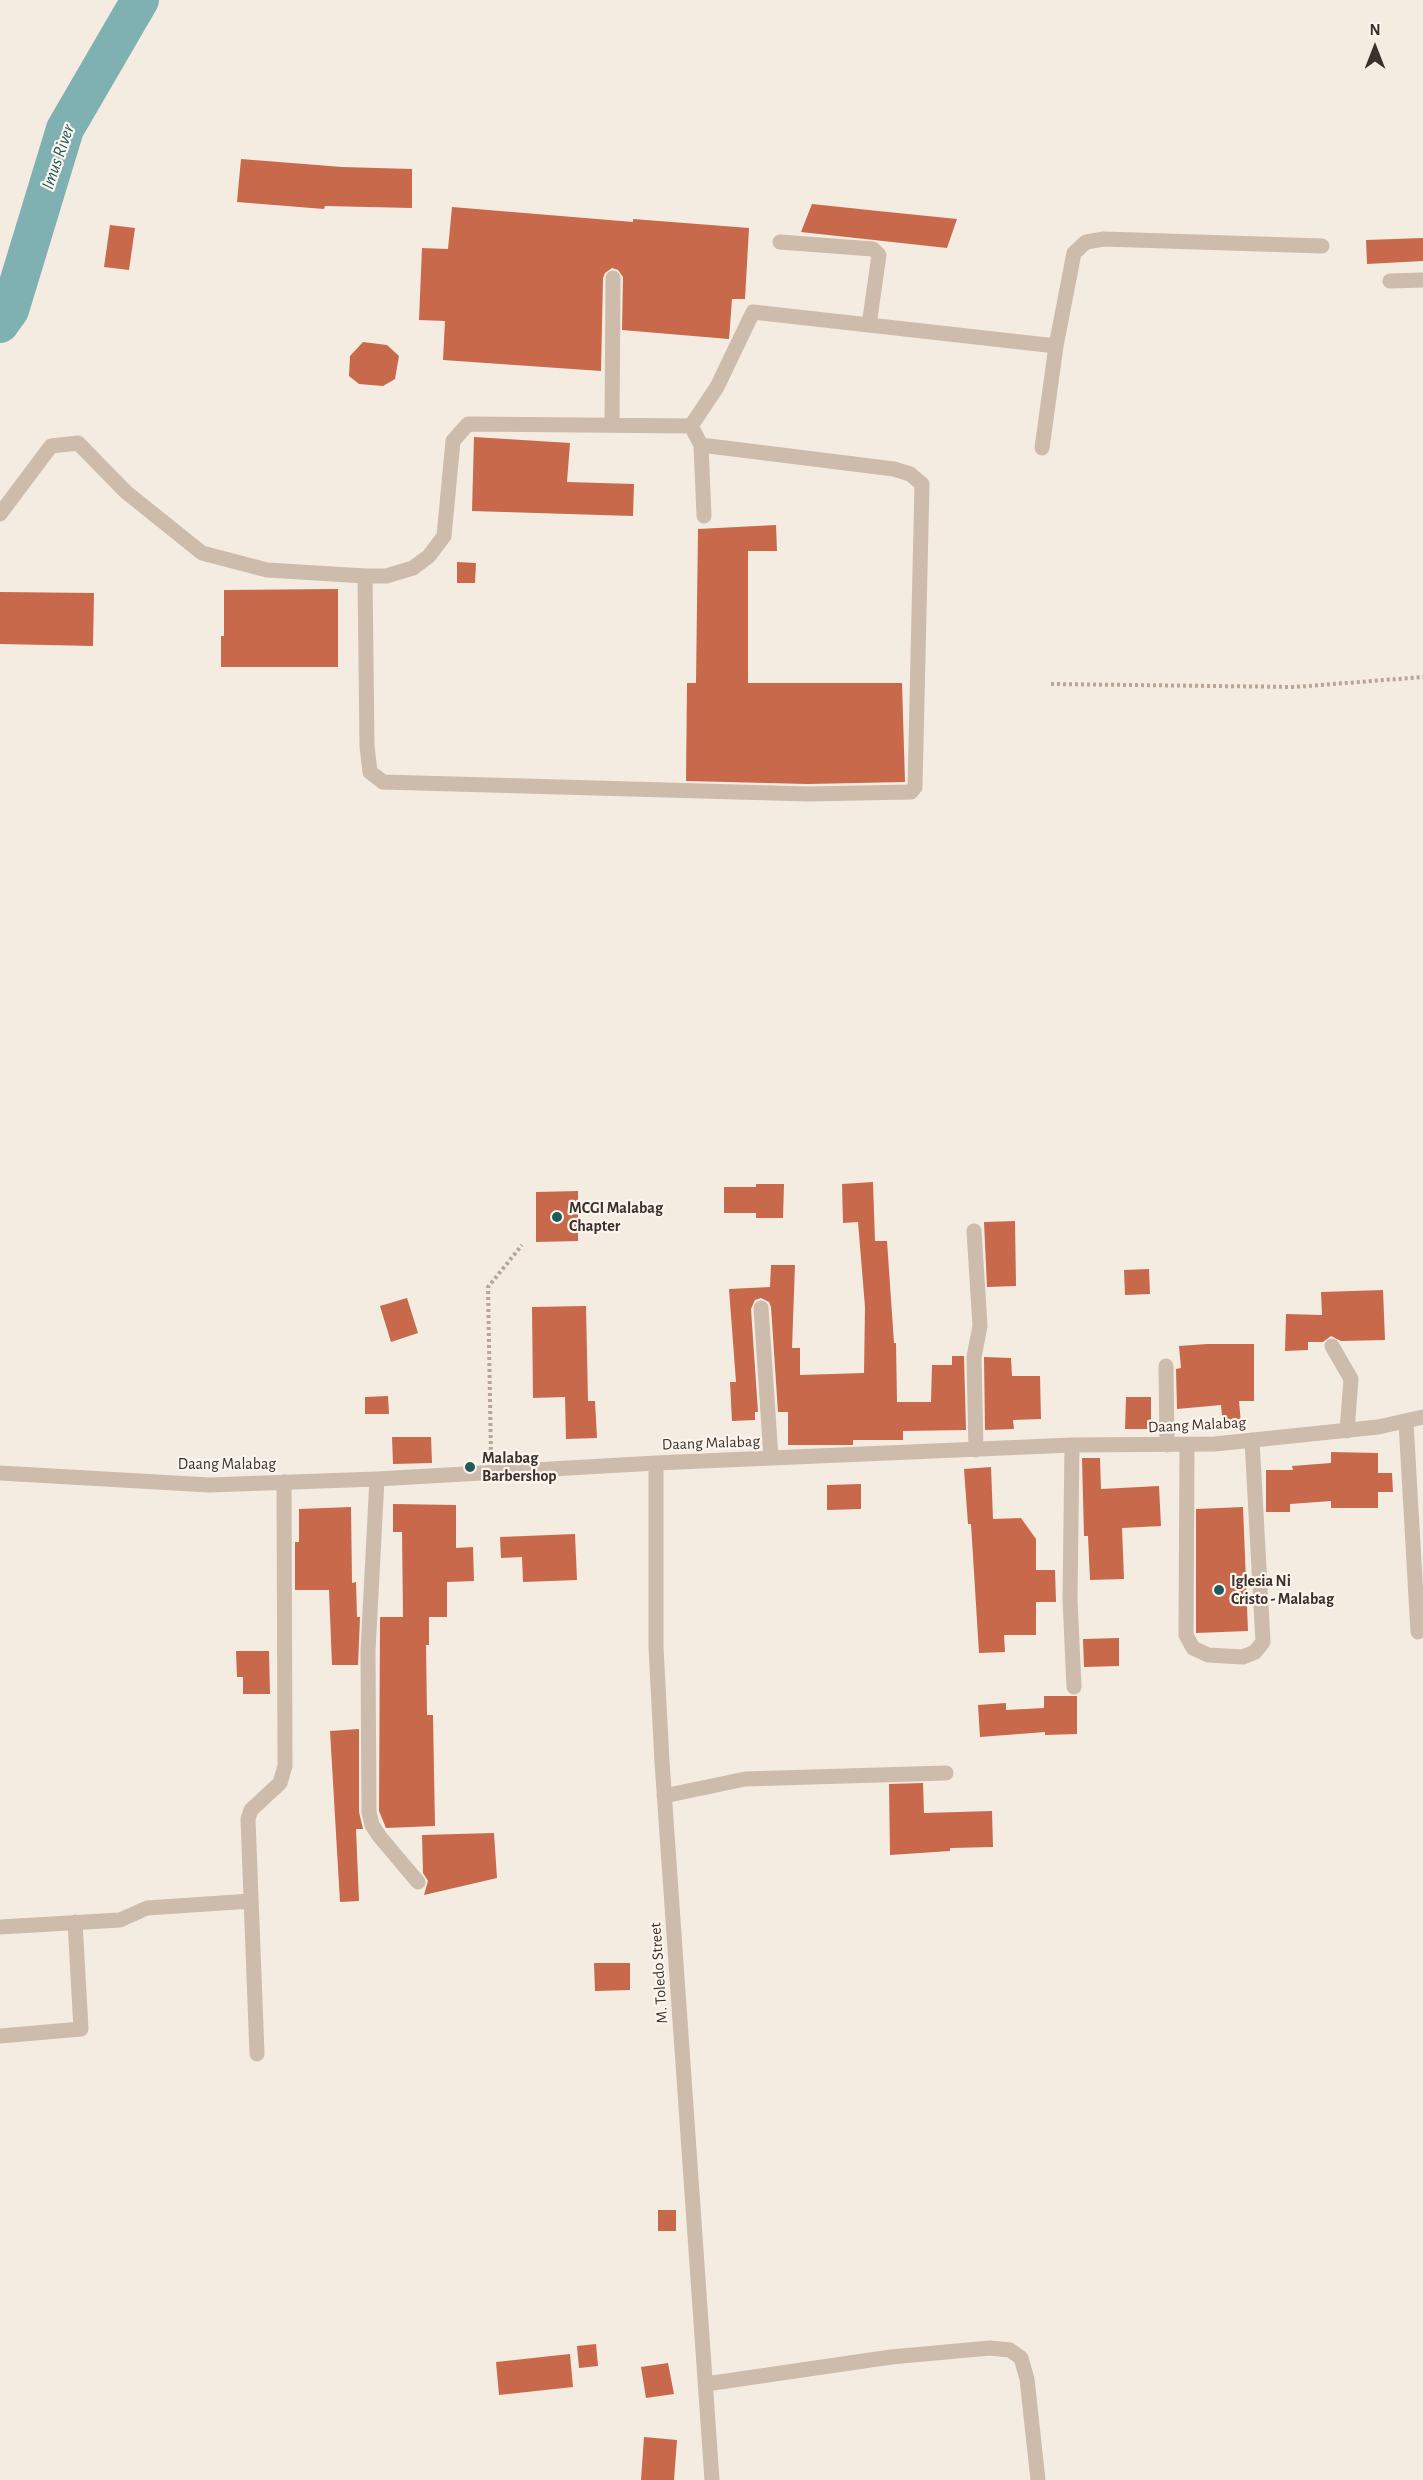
<!DOCTYPE html>
<style>
body{margin:0}
#map{position:relative;width:1423px;height:2480px;overflow:hidden;background:#f4ebe1;font-family:"Alegreya Sans",sans-serif}
canvas{display:block}
.north{position:absolute;left:1345px;top:18px;width:60px;height:60px;-webkit-text-stroke:4px #fbf5ee;paint-order:stroke;rotate:0deg;font-size:16px;font-weight:700;line-height:24px;text-align:center;color:#3b302b}
.north::after{content:'';display:block;margin:auto;width:21px;height:27px;background:#3b302b;clip-path:polygon(50% 0,100% 100%,50% 72%,0 100%)}
</style>
<div id="map">
<canvas width="1423" height="2480"></canvas>
<div class="north">N</div>
</div>
<script>
const g = document.querySelector('canvas').getContext('2d');
g.lineJoin = 'round';
const shape = rows => new Path2D(rows.map(r => 'M' + r).join(''));
function trace(path, color, width, dash) { g.strokeStyle = color; g.lineWidth = width; g.lineCap = dash ? 'butt' : 'round'; g.setLineDash(dash || []); g.stroke(path); }
function paint(path, color) { g.fillStyle = color; g.fill(path, 'evenodd'); }
function label(font, color, halo, rows, align = 'center') {
  g.font = font + ' "Alegreya Sans",sans-serif'; g.lineWidth = 4.5; g.setLineDash([]); g.textBaseline = 'middle'; g.strokeStyle = halo; g.fillStyle = color; for (const [text, x, y, turn = 0] of rows) {
    g.save(); g.translate(x, y); g.rotate((+turn || 0) * Math.PI / 180); g.textAlign = isNaN(turn) ? turn : align; if (halo) g.strokeText(text, 0, 0); g.fillText(text, 0, 0); g.restore();
  }
}
trace(shape([
 [0,324,10,310,65,129,140,0]
]), '#7fb0b2', 38);
paint(shape([
 [241,159,342,167,412,169,412,208,325,206,324,209,237,202],
 [812,204,878,211,957,219,947,248,801,232],
 [452,207,633,222,633,219,749,228,745,299,732,299,729,339,622,330,623,277,618,270,612,268,605,273,603,278,601,371,443,360,445,321,419,320,422,248,448,249],
 [110,225,135,228,129,270,104,267],
 [1423,238,1423,261,1367,264,1366,240],
 [363,342,387,345,399,356,395,379,383,386,359,384,349,376,350,356],
 [474,437,570,443,567,482,634,484,633,516,472,511],
 [776,525,777,551,748,551,748,683,902,683,905,782,808,784,686,781,687,683,696,683,698,529],
 [457,562,476,563,475,583,457,583],
 [338,589,338,667,221,667,221,636,224,636,224,590],
 [0,592,94,593,93,646,0,644],
 [873,1182,875,1241,887,1241,894,1343,896,1343,897,1402,931,1402,932,1365,952,1365,952,1356,964,1356,966,1430,903,1431,903,1440,853,1440,853,1445,788,1445,788,1412,778,1412,771,1307,769,1302,761,1298,755,1300,751,1309,758,1412,755,1412,755,1420,732,1421,730,1382,736,1382,729,1289,770,1287,771,1265,795,1265,792,1348,800,1348,800,1375,864,1373,865,1307,858,1222,843,1223,842,1184],
 [756,1184,784,1184,783,1218,756,1218,756,1213,724,1213,724,1187,756,1187],
 [578,1191,578,1241,536,1242,536,1192],
 [1015,1221,1016,1286,987,1287,984,1222],
 [1149,1269,1150,1294,1125,1295,1124,1270],
 [1383,1290,1385,1340,1341,1341,1331,1336,1323,1342,1308,1342,1308,1350,1285,1351,1286,1314,1322,1315,1321,1292],
 [407,1298,418,1333,391,1342,380,1306],
 [586,1306,588,1401,595,1401,597,1438,566,1439,565,1397,533,1398,532,1307],
 [1207,1344,1254,1344,1254,1401,1239,1401,1241,1424,1223,1426,1221,1405,1177,1409,1176,1369,1181,1368,1179,1346],
 [984,1357,1011,1358,1012,1376,1040,1376,1041,1419,1013,1420,1014,1429,985,1430],
 [388,1396,389,1414,365,1414,365,1397],
 [1126,1397,1151,1397,1151,1429,1125,1429],
 [392,1437,431,1437,432,1463,393,1464],
 [1331,1452,1378,1453,1378,1473,1392,1473,1393,1492,1378,1492,1378,1508,1331,1508,1331,1501,1290,1504,1290,1512,1266,1512,1266,1470,1293,1470,1292,1466,1331,1463],
 [1082,1458,1100,1458,1101,1489,1159,1486,1161,1526,1122,1528,1124,1579,1090,1580,1088,1536,1084,1536],
 [991,1467,993,1519,1021,1518,1036,1539,1036,1570,1055,1570,1056,1602,1036,1602,1036,1635,1004,1635,1005,1652,979,1653,971,1524,968,1524,964,1469],
 [861,1484,861,1509,827,1510,827,1485],
 [393,1504,456,1505,456,1548,473,1547,474,1581,447,1582,447,1617,429,1617,429,1645,426,1645,427,1715,433,1715,435,1826,386,1828,379,1811,380,1617,403,1617,402,1532,393,1532],
 [351,1507,352,1583,356,1582,357,1617,360,1617,358,1665,332,1665,329,1590,295,1590,295,1542,299,1542,299,1509],
 [1243,1507,1248,1631,1196,1633,1196,1509],
 [575,1534,577,1580,523,1582,522,1557,501,1558,500,1537],
 [1119,1638,1119,1666,1084,1667,1083,1639],
 [236,1651,269,1651,270,1694,243,1694,243,1677,237,1677],
 [1044,1696,1077,1696,1077,1734,1045,1735,1045,1732,980,1737,978,1705,1006,1703,1006,1710,1044,1708],
 [359,1729,359,1812,363,1829,356,1829,359,1901,340,1902,330,1731],
 [923,1783,924,1813,992,1811,993,1847,950,1848,950,1851,890,1855,889,1784],
 [494,1833,497,1878,424,1895,428,1881,423,1873,422,1835],
 [594,1963,630,1963,630,1990,595,1991],
 [658,2210,676,2210,676,2231,658,2231],
 [596,2344,598,2366,579,2368,577,2346],
 [570,2354,573,2387,499,2395,496,2362],
 [668,2363,674,2394,646,2398,641,2367],
 [644,2437,677,2440,674,2480,641,2480]
]), '#c8694b');
trace(shape([
 [1051,684,1295,687,1423,677],
 [491,1456,488,1287,522,1245]
]), '#b9a596', 4, [3, 3]);
trace(shape([
 [1390,281,1423,280],
 [869,325,1056,346,1042,448],
 [1056,346,1074,253,1086,242,1104,239,1322,246],
 [612,424,613,278],
 [701,445,704,516],
 [0,514,51,446,78,443,126,492,202,553,267,570,365,576,386,576,413,568,429,556,444,536,453,441,468,424,691,426,717,387,753,312,869,325,879,255,873,249,780,242],
 [365,576,367,746,370,772,383,782,808,794,911,792,915,787,922,484,910,474,894,469,701,445,691,426],
 [974,1231,980,1326,974,1357,976,1450],
 [761,1308,771,1458],
 [1332,1346,1351,1379,1347,1431],
 [1166,1366,1167,1445],
 [1406,1422,1418,1632],
 [1072,1445,1070,1599,1074,1687],
 [1187,1445,1186,1635,1193,1648,1208,1655,1243,1657,1255,1652,1263,1642,1252,1440],
 [656,1463,656,1647,662,1762,712,2480],
 [0,1473,209,1485,377,1479,656,1463,1072,1445,1215,1444,1378,1427,1423,1417],
 [377,1479,368,1651,369,1812,372,1825,380,1837,418,1882],
 [664,1796,745,1779,946,1773],
 [0,1927,120,1920,147,1908,251,1901],
 [0,2036,81,2029,75,1922],
 [257,2054,248,1819,251,1810,280,1783,285,1766,284,1482],
 [706,2384,891,2357,990,2348,1010,2350,1021,2358,1027,2379,1038,2480]
]), '#cdbbac', 15);
for (const [x, y, r, color] of [
 [557,1217,6,"#1f5a5e"],
 [470,1467,6,"#1f5a5e"],
 [1219,1590,6,"#1f5a5e"]
]) { const dot = new Path2D(); dot.arc(x, y, r, 0, 2 * Math.PI); g.fillStyle = color; g.fill(dot); trace(dot, '#fbf5ee', 2); }
label('bold 16px', '#3b302b', '#fbf5ee', [
 ["MCGI Malabag",569,1208],
 ["Chapter",569,1226],
 ["Malabag",482,1458],
 ["Barbershop",482,1476],
 ["Iglesia Ni",1231,1581],
 ["Cristo - Malabag",1231,1599]
], 'left');
label('16px', '#3b302b', '#fbf5ee', [
 ["Daang Malabag",1197,1425,-3],
 ["Daang Malabag",711,1443,-2],
 ["Daang Malabag",227,1464],
 ["M. Toledo Street",659,1973,-94]
]);
label('italic 18px', '#1f5a5e', '#fbf5ee', [
 ["Imus River",58,157,-71]
]);
</script>
